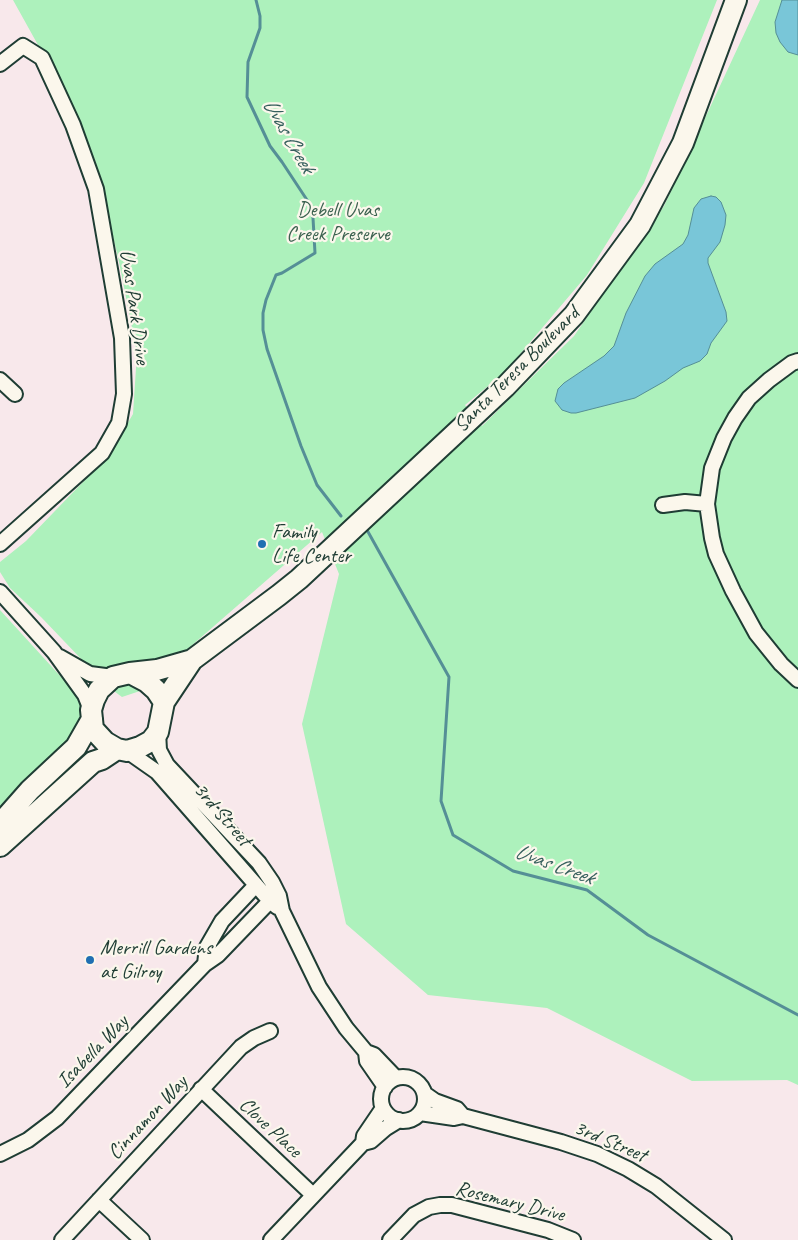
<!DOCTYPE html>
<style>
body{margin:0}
canvas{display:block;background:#f8e8eb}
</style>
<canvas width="798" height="1240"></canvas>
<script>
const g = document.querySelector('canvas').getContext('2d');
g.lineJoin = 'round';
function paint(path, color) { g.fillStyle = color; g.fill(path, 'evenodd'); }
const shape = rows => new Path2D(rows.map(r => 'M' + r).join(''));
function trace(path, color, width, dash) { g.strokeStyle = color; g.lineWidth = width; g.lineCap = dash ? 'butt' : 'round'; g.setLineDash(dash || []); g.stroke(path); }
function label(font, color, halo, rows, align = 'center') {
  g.font = font + ' Caveat,sans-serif'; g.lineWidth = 4.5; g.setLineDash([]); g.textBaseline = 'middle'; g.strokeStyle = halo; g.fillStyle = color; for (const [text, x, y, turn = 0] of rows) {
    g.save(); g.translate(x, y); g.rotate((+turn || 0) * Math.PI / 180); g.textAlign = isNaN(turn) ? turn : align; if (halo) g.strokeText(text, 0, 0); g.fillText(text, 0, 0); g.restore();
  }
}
paint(shape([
 [13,0,717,0,644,183,587,275,504,373,465,405,482,426,574,336,664,206,760,0,798,0,798,1085,787,1080,692,1081,547,1008,428,995,346,924,302,724,339,574,322,532,167,667,146,689,122,697,107,686,41,617,10,588,0,572,0,562,26,541,109,455,133,414,137,353,119,262,95,160,38,45],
 [0,610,94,713,0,820]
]), '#adf1bc');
const water = shape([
 [782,0,798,0,798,55,788,52,780,42,776,33,775,22,782,0],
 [711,196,716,197,721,202,726,215,725,225,720,242,708,258,708,263,726,312,727,321,711,343,707,354,700,361,683,368,665,381,635,398,576,413,571,413,562,410,555,401,558,389,564,383,604,356,614,346,626,313,645,276,655,264,683,244,688,235,694,208,701,199,711,196]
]);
paint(water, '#79c6d8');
trace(water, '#558f96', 1);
trace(shape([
 [256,0,260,16,260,28,248,62,247,97,270,146,282,162,309,203,313,218,315,253,282,273,276,275,266,300,263,313,263,330,267,349,301,446,317,485,341,516],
 [367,530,449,677,441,801,453,835,513,871,587,890,648,935,798,1015]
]), '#558f96', 3);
const street = shape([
 [0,64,23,46,42,58,73,125,96,189,122,338,124,394,119,423,102,453,0,544],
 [798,361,792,363,769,380,749,398,735,418,724,438,712,468,707,504,712,538,716,554,733,591,756,633,781,664,798,680],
 [0,380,15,394],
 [663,505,685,502,707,504],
 [0,592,54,652,85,695,91,710],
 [60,657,90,674,113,677],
 [158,732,159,750,167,765,259,863,272,882,279,896,282,911,319,987,346,1028,366,1052,367,1061,385,1087],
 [127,751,157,772,270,901,277,907],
 [205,964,207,947,222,921,256,885],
 [366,1052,374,1055,396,1078],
 '381 1099a22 22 0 1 1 44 0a22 22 0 1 1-44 0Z',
 [201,1089,313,1195],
 [425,1094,435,1101,457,1109,463,1116],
 [420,1113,454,1118,463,1116,561,1142,597,1154,628,1169,656,1186,724,1240],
 [363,1143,364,1136,383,1108],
 [0,1154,28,1140,57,1118,205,964,218,955,270,901],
 [99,1200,142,1240],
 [62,1240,241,1047,254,1038,270,1031],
 [271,1240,363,1143,371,1141,386,1128,399,1120],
 [390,1240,414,1215,429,1207,440,1205,452,1205,548,1230,573,1240]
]);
const secondary = shape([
 [130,673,147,682,156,690,164,702,158,732,151,741,140,747,127,751,117,749,105,742,93,729,91,710,94,700,99,690,113,677,130,673,157,670,192,660,279,595,299,579,505,387,574,315,640,225,683,143,736,0],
 [164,702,192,660],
 [0,824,30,790,76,747,92,719],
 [0,846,93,762,102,759,117,749]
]);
trace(street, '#1f3d34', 18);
trace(secondary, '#1f3d34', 24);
trace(street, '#fbf7ec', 14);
trace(secondary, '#fbf7ec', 20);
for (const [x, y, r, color] of [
 [262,544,5,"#1f6fb2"],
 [90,960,5,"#1f6fb2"]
]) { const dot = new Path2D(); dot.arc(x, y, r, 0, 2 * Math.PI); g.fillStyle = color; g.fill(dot); trace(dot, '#fbf7ec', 2); }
label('21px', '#3b614f', '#fbf7ec', [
 ["Debell Uvas",338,210],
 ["Creek Preserve",338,234]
]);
label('21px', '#1f3d34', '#fbf7ec', [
 ["Uvas Park Drive",134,307,82],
 ["Santa Teresa Boulevard",517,370,-45],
 ["3rd Street",222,815,49],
 ["Isabella Way",93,1052,-46],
 ["Cinnamon Way",148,1118,-47],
 ["Clove Place",270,1128,43],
 ["3rd Street",610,1142,23],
 ["Rosemary Drive",510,1202,14]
]);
label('21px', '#1f3d34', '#fbf7ec', [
 ["Family",272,532],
 ["Life Center",272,556],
 ["Merrill Gardens",100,948],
 ["at Gilroy",100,972]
], 'left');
label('italic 22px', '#365f5d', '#fbf7ec', [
 ["Uvas Creek",288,136,60],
 ["Uvas Creek",554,865,20]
]);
</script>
